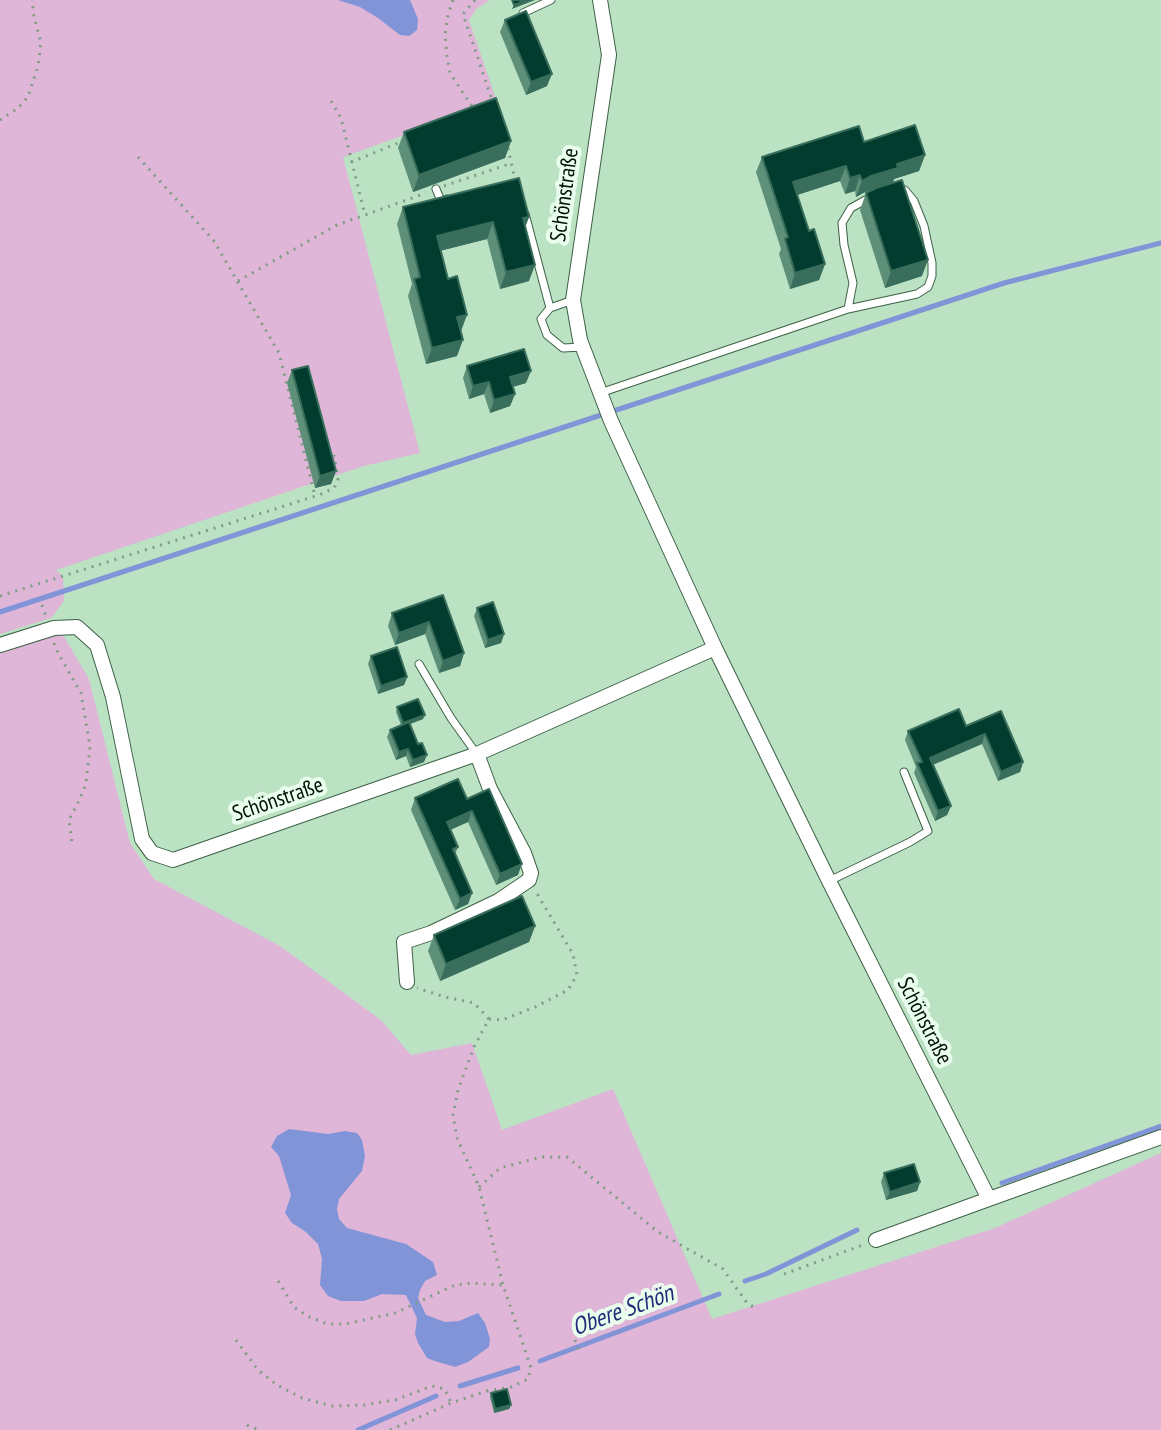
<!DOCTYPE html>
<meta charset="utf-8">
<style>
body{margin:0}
canvas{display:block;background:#bae2c3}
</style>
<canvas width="1161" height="1430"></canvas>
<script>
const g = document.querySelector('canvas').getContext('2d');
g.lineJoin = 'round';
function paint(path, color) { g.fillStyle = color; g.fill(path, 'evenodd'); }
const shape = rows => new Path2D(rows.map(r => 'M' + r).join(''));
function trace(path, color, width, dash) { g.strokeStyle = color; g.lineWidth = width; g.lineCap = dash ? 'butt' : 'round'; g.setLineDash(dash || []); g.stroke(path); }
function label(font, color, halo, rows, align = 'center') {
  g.font = font + ' "PT Sans Narrow",sans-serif'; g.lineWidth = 8; g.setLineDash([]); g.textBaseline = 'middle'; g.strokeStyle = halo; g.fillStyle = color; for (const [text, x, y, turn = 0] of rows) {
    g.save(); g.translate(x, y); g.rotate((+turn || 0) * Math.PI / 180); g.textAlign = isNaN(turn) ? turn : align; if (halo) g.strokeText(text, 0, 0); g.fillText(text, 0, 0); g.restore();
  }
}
paint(shape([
 [0,0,490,0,477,8,469,20,497,102,343,157,420,453,364,466,56,570,63,576,64,601,51,618,0,634],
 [62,633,89,679,130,843,154,879,280,946,381,1020,411,1055,472,1043,502,1130,613,1089,712,1319,995,1228,1161,1153,1161,1430,0,1430,0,653]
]), '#dfb5d8');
paint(shape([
 [338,0,410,0,418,19,417,30,409,36,400,35,378,18,360,7],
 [289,1129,328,1134,345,1131,357,1133,362,1140,365,1156,362,1171,339,1199,337,1210,339,1219,347,1228,406,1244,433,1262,437,1275,425,1281,420,1290,418,1298,426,1315,445,1322,459,1321,478,1313,485,1323,490,1339,489,1347,468,1362,455,1367,435,1361,427,1358,418,1343,415,1334,417,1318,406,1295,382,1294,364,1301,341,1301,328,1296,320,1285,322,1259,318,1244,306,1232,292,1223,285,1213,291,1195,279,1156,271,1147,277,1136]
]), '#8194d7');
trace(shape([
 [0,612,1004,283,1161,243],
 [1002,1183,1161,1126],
 [745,1281,766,1274,857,1230],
 [540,1361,719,1294],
 [460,1386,518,1368],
 [358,1430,436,1396]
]), '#8194d7', 5);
const lane = shape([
 [523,13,551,0],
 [436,189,441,201,447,199],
 [525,214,550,308],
 [573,300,550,308,541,319,547,335,563,348,583,347],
 [848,309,917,294,928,287,932,276,932,263,924,226,914,201,905,190,898,190],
 [600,393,848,309,853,283,844,245,842,223,851,208,871,197],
 [419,664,451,718,476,753],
 [829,881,910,842,928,831,904,772]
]);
const street = shape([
 [600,0,609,55,573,300,580,340,611,421,715,648,829,881,989,1199,1161,1137],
 [0,645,54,628,77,627,97,645,113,697,142,839,152,853,173,860,477,754,715,648],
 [407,982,404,942,431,933,498,901,529,880,531,873,524,853,490,789,477,754],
 [876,1240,989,1199]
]);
trace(lane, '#3d6146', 9);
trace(street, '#3d6146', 16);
trace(shape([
 [453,0,448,15,445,34,447,56,450,73,473,108],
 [475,0,463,14,493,103],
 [331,101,341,118,365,215],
 [0,120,18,108,28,97,38,66,41,42,34,17,32,0],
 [508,148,515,180],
 [138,157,214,241,279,353,315,496],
 [351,162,401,142],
 [444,186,512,163],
 [238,281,337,225,426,193],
 [0,596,319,495,334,488,338,480,334,455],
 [42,605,46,616],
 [54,643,58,653,81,693,90,747,86,784,77,805,69,820,72,843],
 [489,1019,502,1020,535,1007,568,990,577,975,573,954,536,892],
 [479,1187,500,1168,541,1157,567,1157,658,1232,723,1269,747,1303,758,1310],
 [784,1274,863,1245],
 [278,1281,294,1307,307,1316,328,1324,345,1324,395,1313,455,1285,471,1283,503,1285],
 [236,1340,258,1370,277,1385,302,1398,332,1406,364,1405,395,1400,432,1386,445,1389,451,1403],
 [575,1340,580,1353],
 [247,1425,259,1430],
 [390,1430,451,1403,487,1391,511,1387,528,1379,531,1368,503,1285,479,1187,457,1138,453,1115,458,1090,474,1047,489,1019,474,1003,445,997,417,988]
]), '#7e9d85', 3, [2, 6]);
trace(lane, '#fff', 7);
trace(street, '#fff', 14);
paint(shape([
 [505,20,547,86,526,95,500,32],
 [404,132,511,141,505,158,413,192,398,148],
 [864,142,925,155,919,171,894,179,893,183,922,276,885,288,860,210,866,193,872,190,865,192,856,197,855,191,845,194,840,181,797,195,809,231,825,264,819,280,790,289,779,254,781,249,756,172,762,157],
 [403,207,529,217,525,227,529,281,500,289,487,239,440,251,460,331,457,356,426,364,408,296,412,284,397,224],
 [467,366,526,383,513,387,515,394,510,406,490,413,484,394,469,399,463,378],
 [292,370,336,471,331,484,315,488,287,383],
 [443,595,464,653,460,666,439,673,425,634,395,645,388,626,392,613],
 [477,608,504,634,501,643,485,648,474,616],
 [371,656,407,677,404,685,378,694,368,664],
 [397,707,423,719,410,724,424,762,410,767,406,756,396,760,387,737,390,730,401,725,396,712],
 [1001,711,1023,762,1020,772,998,781,982,744,933,765,951,806,947,815,935,821,914,773,916,767,905,740,908,731,966,726],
 [415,798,467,799,518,875,496,885,468,822,450,830,458,847,455,855,472,893,468,904,455,910,411,810],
 [535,926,529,942,440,981,428,951,434,935],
 [884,1173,920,1182,917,1191,886,1200,881,1182],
 [491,1393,511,1405,509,1409,494,1413,490,1397]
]), '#5e8f78');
paint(shape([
 [526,0,535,0,512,9,514,5],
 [552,74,547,86,526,95,531,82],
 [511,141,505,158,413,192,419,175],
 [925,155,919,171,894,179,892,184,865,192,856,197,862,181,897,164],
 [846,166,840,181,788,198,793,182],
 [860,175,855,191,845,194,850,178],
 [529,217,523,233,523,218],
 [493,222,487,239,431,253,437,236],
 [928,260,922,276,885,288,891,271],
 [825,264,819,280,790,289,795,273],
 [535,265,529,281,500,289,506,272],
 [467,315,461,331,457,317],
 [463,340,457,356,426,364,432,348],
 [531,371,526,383,505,389,510,377],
 [489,382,484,394,469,399,473,386],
 [515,394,510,406,490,413,494,400],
 [336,471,331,484,315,488,320,476],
 [429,622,425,634,395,645,399,633],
 [504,634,501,643,485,648,488,640],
 [464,653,460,666,439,673,443,661],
 [407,677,404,685,378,694,381,686],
 [425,715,423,719,402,727,403,723],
 [985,734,982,744,927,767,930,758],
 [408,749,406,756,396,760,399,752],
 [427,755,424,762,410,767,413,760],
 [1023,762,1020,772,998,781,1001,772],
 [951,806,947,815,935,821,938,811],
 [472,811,468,822,443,833,447,822],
 [522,864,518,875,496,885,500,874],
 [472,893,468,904,455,910,460,899],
 [535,926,529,942,440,981,446,964],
 [920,1182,917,1191,886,1200,890,1192],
 [511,1405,509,1409,494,1413,495,1409]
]), '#386e5b');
const building = shape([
 [512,0,526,0,514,5,512,0],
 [526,11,552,74,531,82,505,20,526,11],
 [496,98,511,141,419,175,404,132,496,98],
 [915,125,925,155,897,164,898,168,871,176,862,181,860,175,850,178,846,166,793,182,809,231,814,229,825,264,795,273,785,239,788,237,762,157,859,126,864,142,915,125],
 [519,178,529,217,523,218,535,265,506,272,493,222,437,236,448,279,457,276,467,315,457,317,463,340,432,348,414,279,420,277,403,207,519,178],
 [902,180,928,260,891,271,866,193,876,188,902,180],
 [524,349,531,371,510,377,515,394,494,400,489,382,473,386,467,366,524,349],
 [308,366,336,471,320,476,292,370,308,366],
 [443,595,464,653,443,661,429,622,399,633,392,613,443,595],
 [493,602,504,634,488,640,477,608,493,602],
 [397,647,407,677,381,686,371,656,397,647],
 [418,699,425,715,403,723,397,707,418,699],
 [959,709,966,726,1001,711,1023,762,1001,772,985,734,930,758,951,806,938,811,917,763,922,762,908,731,959,709],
 [409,722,418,744,422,743,427,755,413,760,408,749,399,752,390,730,409,722],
 [458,779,467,799,489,789,522,864,500,874,472,811,447,822,458,847,453,849,472,893,460,899,415,798,458,779],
 [522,896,535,926,446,964,434,935,522,896],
 [914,1164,920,1182,890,1192,884,1173,914,1164],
 [507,1389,511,1405,495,1409,491,1393,507,1389]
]);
paint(building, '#013c2e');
trace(building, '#386e5b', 2);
label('22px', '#031006', '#e9feed', [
 ["Schönstraße",565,195,-82],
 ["Schönstraße",278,800,-19],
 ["Schönstraße",924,1021,63]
]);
label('italic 24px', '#212b78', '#e9feed', [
 ["Obere Schön",623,1311,-20]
]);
</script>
